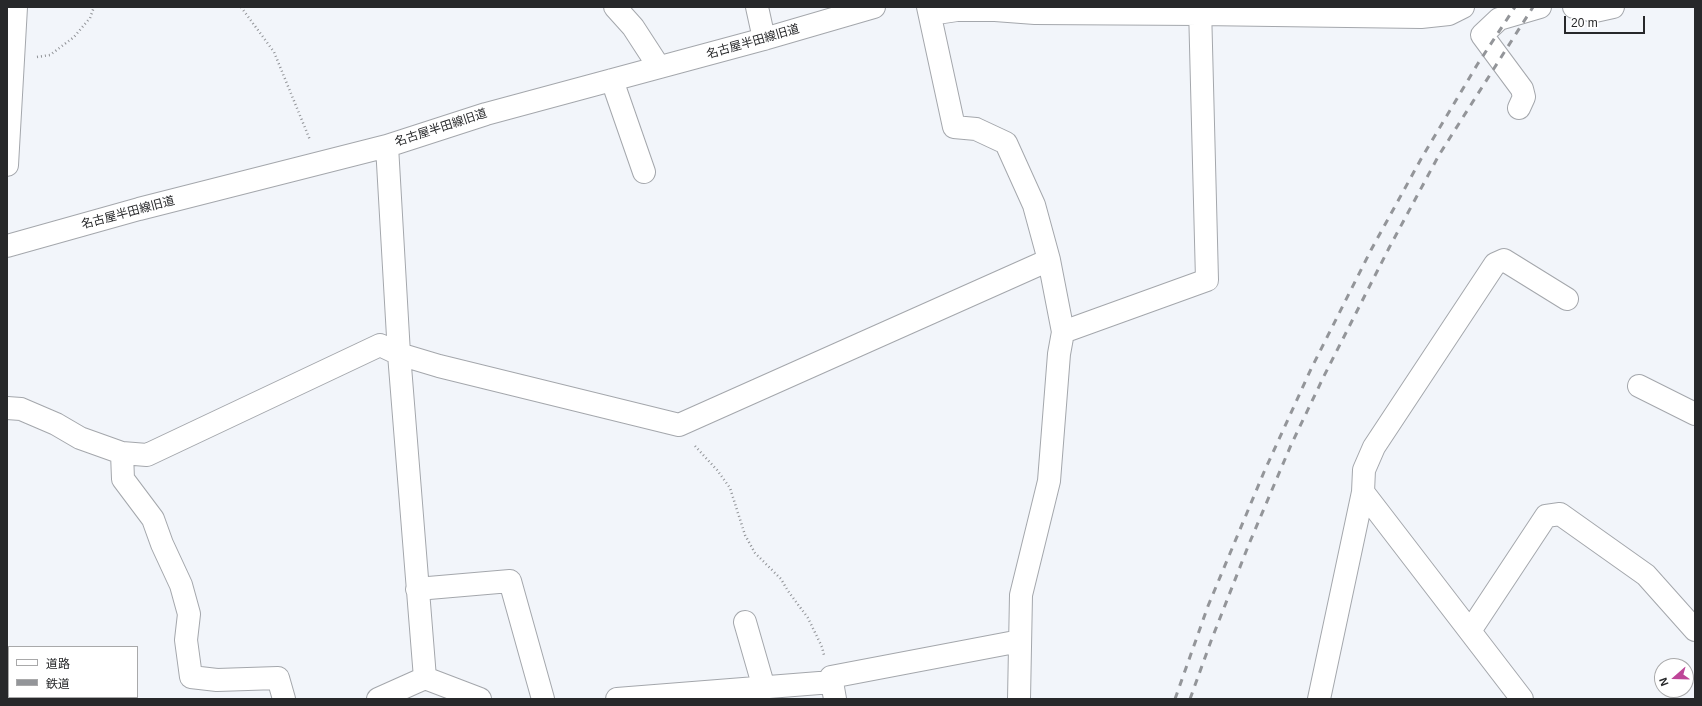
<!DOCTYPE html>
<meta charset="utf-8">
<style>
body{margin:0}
#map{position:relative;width:1702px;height:706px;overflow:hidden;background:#f2f5fa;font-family:Arial,"Noto Sans JP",sans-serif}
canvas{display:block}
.frame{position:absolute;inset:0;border:8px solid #27282a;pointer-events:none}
.legend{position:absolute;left:8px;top:646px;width:130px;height:52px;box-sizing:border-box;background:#fff;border:1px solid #a9a9aa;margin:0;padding:5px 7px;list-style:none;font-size:12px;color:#27282a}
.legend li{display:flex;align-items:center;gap:8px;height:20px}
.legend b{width:20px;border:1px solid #a9a9aa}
.north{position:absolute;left:1654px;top:658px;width:40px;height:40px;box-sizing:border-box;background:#fff;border:1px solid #a9a9aa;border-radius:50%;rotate:250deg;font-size:11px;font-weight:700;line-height:16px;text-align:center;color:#27282a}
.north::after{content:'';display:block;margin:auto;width:14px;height:18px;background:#be4598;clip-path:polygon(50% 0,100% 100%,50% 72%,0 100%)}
.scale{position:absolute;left:1564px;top:16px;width:81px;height:18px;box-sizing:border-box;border:2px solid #27282a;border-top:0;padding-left:5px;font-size:12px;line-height:14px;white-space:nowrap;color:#27282a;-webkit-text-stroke:3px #fff;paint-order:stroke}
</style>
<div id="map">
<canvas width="1702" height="706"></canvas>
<div class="frame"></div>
<ul class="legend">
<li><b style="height:5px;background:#fff"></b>道路</li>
<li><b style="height:5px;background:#939599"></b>鉄道</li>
</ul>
<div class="north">N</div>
<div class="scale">20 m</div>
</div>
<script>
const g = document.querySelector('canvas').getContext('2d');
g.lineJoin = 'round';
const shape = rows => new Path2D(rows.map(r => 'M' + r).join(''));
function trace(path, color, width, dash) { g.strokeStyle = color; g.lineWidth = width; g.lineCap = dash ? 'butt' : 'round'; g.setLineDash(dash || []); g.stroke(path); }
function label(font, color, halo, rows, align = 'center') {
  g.font = font + ' Arial,"Noto Sans JP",sans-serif'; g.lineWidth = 4; g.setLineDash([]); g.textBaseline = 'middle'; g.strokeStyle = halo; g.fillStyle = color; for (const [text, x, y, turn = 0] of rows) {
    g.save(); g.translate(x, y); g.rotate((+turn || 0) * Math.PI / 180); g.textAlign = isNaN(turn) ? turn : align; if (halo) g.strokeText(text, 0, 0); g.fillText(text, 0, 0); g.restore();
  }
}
const minor = shape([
 [615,7,633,27,659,67],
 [757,7,764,39],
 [928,7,954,127,976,129,1006,143,1034,205,1049,260,1063,332,1059,354,1049,481,1021,595,1019,699],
 [1574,7,1595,11,1613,7],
 [930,14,957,10,995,10,1035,13,1200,14,1421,17,1449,14,1463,7],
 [612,80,644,172],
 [1519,108,1524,97,1522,89,1482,35,1499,19,1540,7],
 [387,146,399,354,425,678],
 [7,165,16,7],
 [7,246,139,209,387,146,486,114,764,39,874,7],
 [1063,332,1207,280,1200,7],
 [1639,386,1695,414],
 [7,408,21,409,56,424,80,438,122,453,147,455,380,345,399,354,439,366,679,425,1049,260],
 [122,453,123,479,153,519,162,544,181,585,189,614,186,640,191,677,217,680,278,678,284,699],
 [1363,492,1364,470,1374,447,1495,264,1504,260,1567,299],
 [417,589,510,581,543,699],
 [745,622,764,688],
 [1470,631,1546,516,1560,514,1646,575,1695,630],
 [831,677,1020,641],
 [378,699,425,678,480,699],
 [617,699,832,682,835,699],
 [1319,699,1363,492,1522,699]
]);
trace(minor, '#a4a7ac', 24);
trace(shape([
 [241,7,274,52,310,140],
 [37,57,50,55,74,37,90,18,94,7],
 [695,446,717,470,730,488,745,535,755,553,781,579,788,591,808,618,822,647,824,655]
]), '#919397', 2.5, [1, 3]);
trace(minor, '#fff', 22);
trace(shape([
 [1175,699,1208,606,1264,472,1311,369,1371,250,1421,159,1477,65,1515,7],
 [1190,699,1211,641,1249,544,1291,445,1324,376,1389,248,1439,155,1533,7]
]), '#939599', 3, [7, 7]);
label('12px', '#27282a', '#fff', [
 ["名古屋半田線旧道",753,42,-16],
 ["名古屋半田線旧道",441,128,-18],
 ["名古屋半田線旧道",128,213,-15]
]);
</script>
